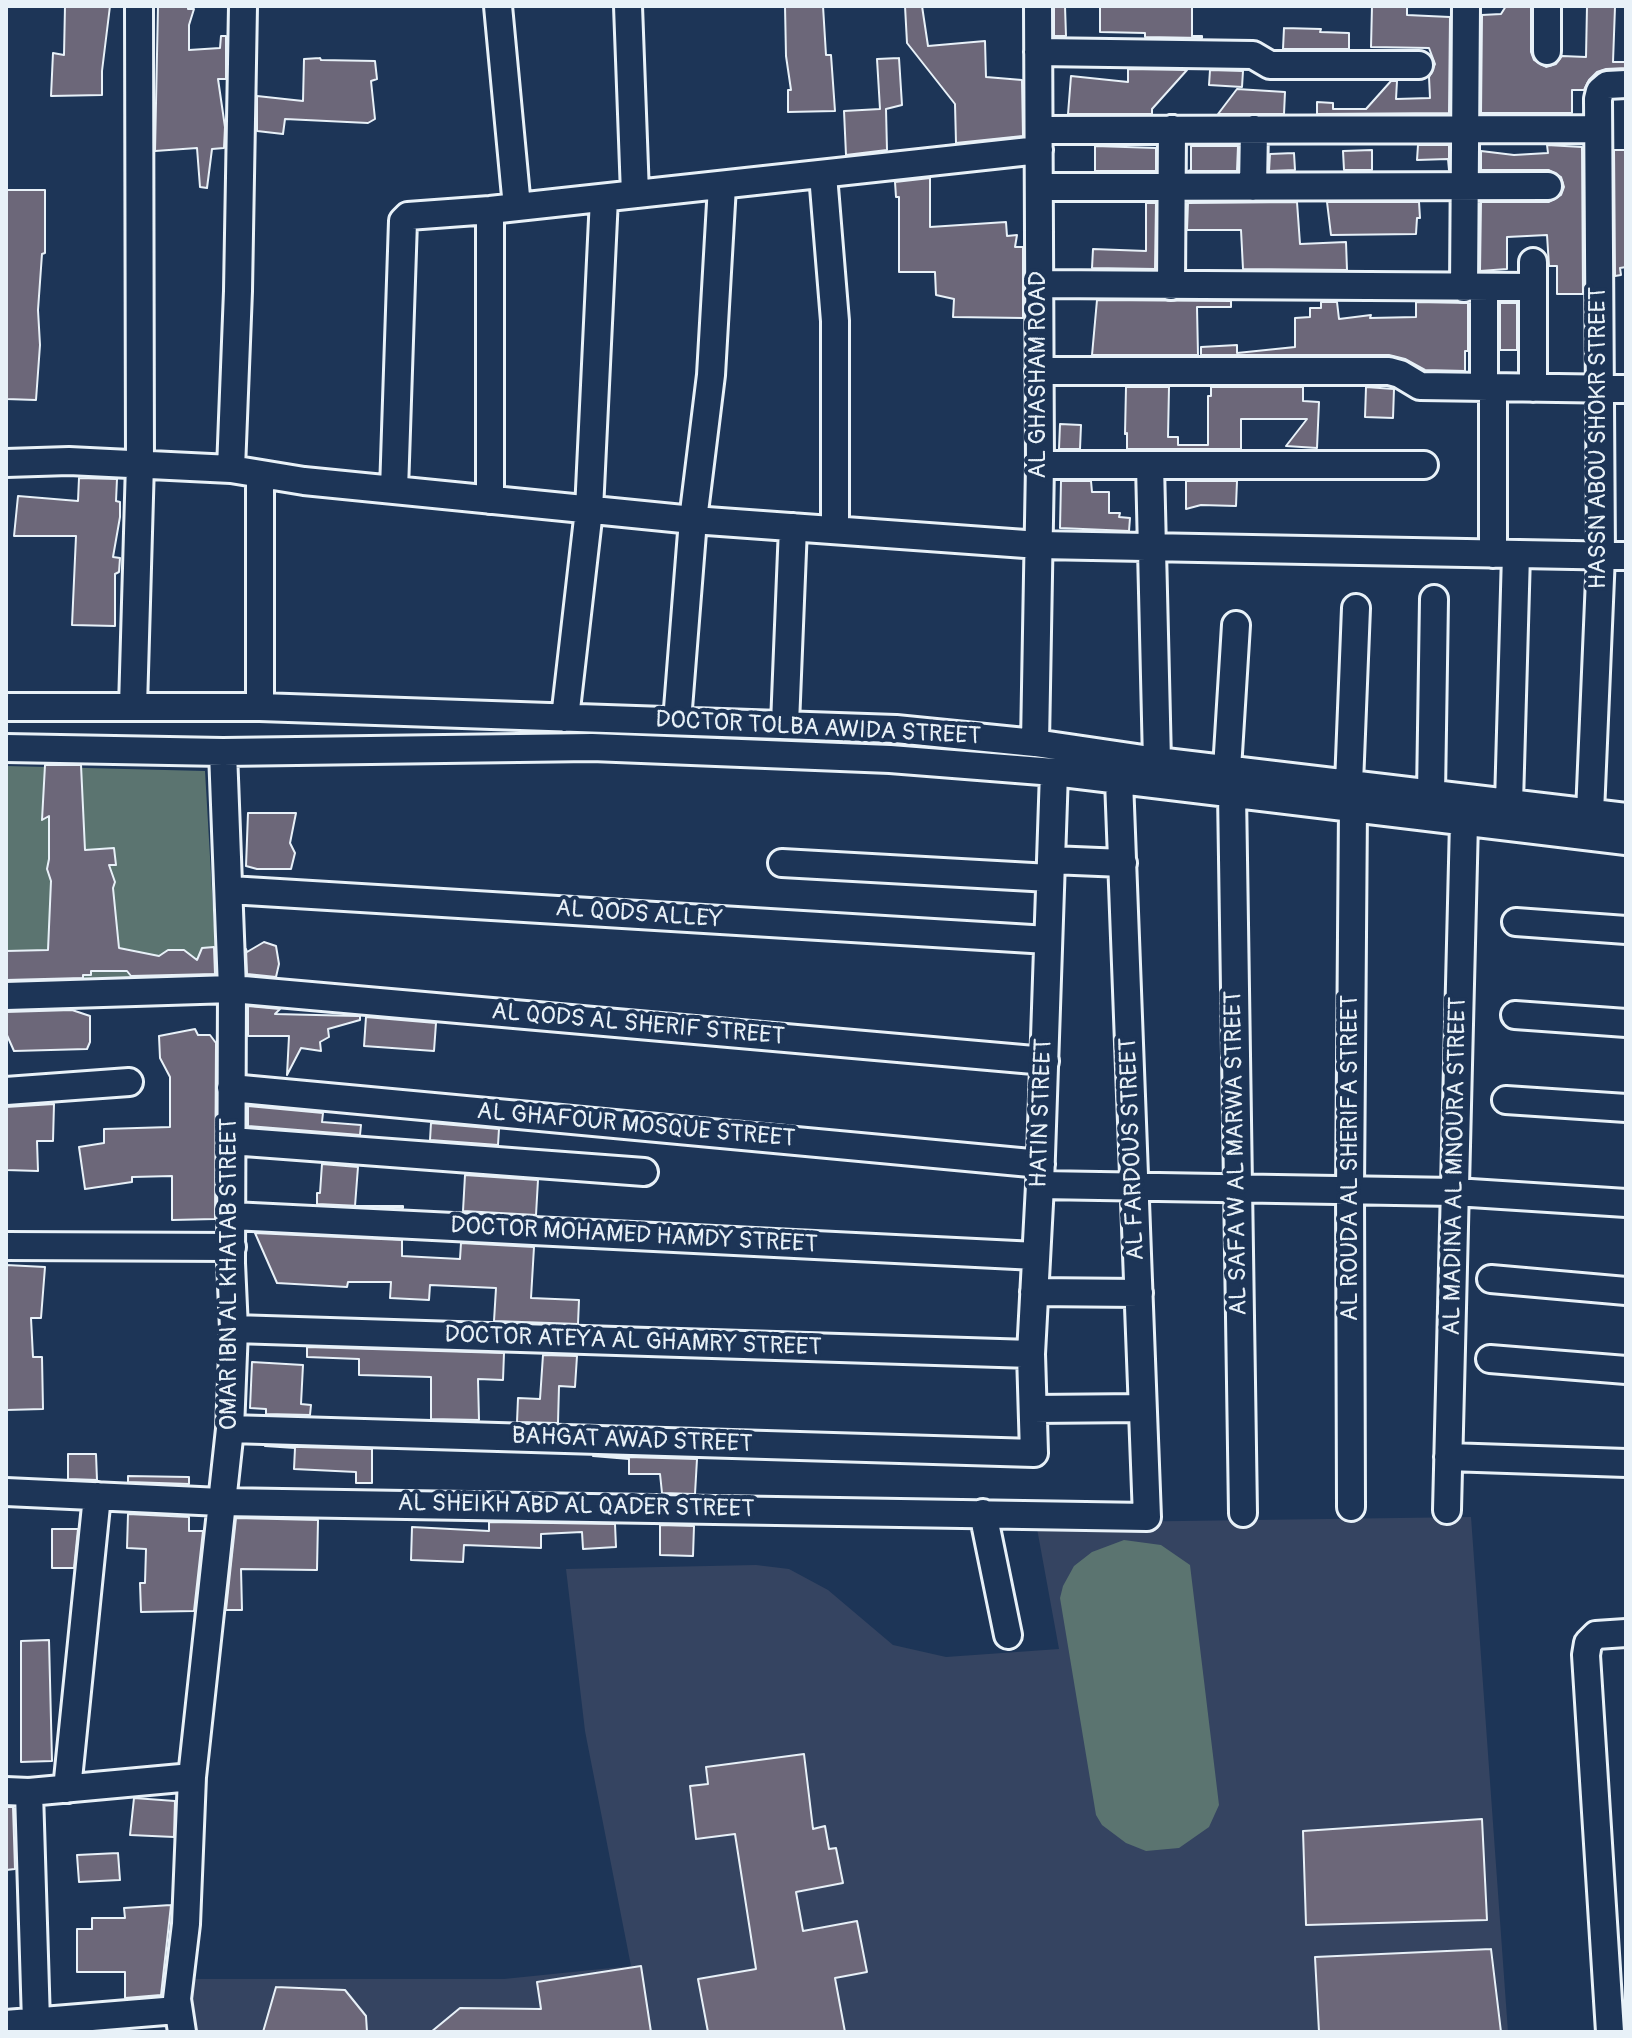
<!DOCTYPE html>
<style>
body{margin:0}
#map{position:relative;width:1632px;height:2038px;overflow:hidden;background:#1d3557;font-family:Pangolin,sans-serif}
canvas{display:block}
.frame{position:absolute;inset:0;border:8px solid #e8f1f8;pointer-events:none}
</style>
<div id="map">
<canvas width="1632" height="2038"></canvas>
<div class="frame"></div>
</div>
<script>
const g = document.querySelector('canvas').getContext('2d');
g.lineJoin = 'round';
function paint(path, color) { g.fillStyle = color; g.fill(path, 'evenodd'); }
const shape = rows => new Path2D(rows.map(r => 'M' + r).join(''));
function trace(path, color, width, dash) { g.strokeStyle = color; g.lineWidth = width; g.lineCap = dash ? 'butt' : 'round'; g.setLineDash(dash || []); g.stroke(path); }
function label(font, color, halo, rows, align = 'center') {
  g.font = font + ' Pangolin,sans-serif'; g.lineWidth = 8; g.setLineDash([]); g.textBaseline = 'middle'; g.strokeStyle = halo; g.fillStyle = color; for (const [text, x, y, turn = 0] of rows) {
    g.save(); g.translate(x, y); g.rotate((+turn || 0) * Math.PI / 180); g.textAlign = isNaN(turn) ? turn : align; if (halo) g.strokeText(text, 0, 0); g.fillText(text, 0, 0); g.restore();
  }
}
paint(shape([
 [1471,1517,1508,2032,191,2032,181,1979,504,1979,631,1966,585,1731,566,1569,756,1565,789,1569,828,1590,893,1645,946,1657,1059,1649,1036,1523]
]), '#354461');
paint(shape([
 [6,766,205,771,217,977,6,985],
 [1124,1540,1161,1545,1190,1565,1219,1805,1209,1827,1179,1848,1146,1851,1126,1843,1102,1825,1096,1815,1060,1598,1063,1586,1074,1566,1092,1552]
]), '#5b7470');
const building = shape([
 [65,6,110,6,102,71,102,95,51,96,53,53,64,55,65,6],
 [158,6,188,6,188,9,194,9,189,25,189,50,220,48,221,36,226,36,226,79,218,79,225,127,224,148,212,149,207,188,200,187,197,148,155,151,158,6],
 [785,6,823,6,826,55,831,55,835,111,788,112,788,90,791,90,786,56,785,6],
 [905,6,922,6,928,46,985,41,986,77,1022,80,1023,136,956,143,955,104,907,43,905,6],
 [1054,6,1065,6,1066,36,1054,36,1054,6],
 [1100,6,1192,6,1192,36,1202,36,1202,38,1145,37,1145,33,1100,32,1100,6],
 [1372,6,1407,6,1407,15,1450,17,1449,113,1317,114,1317,102,1333,103,1333,109,1366,109,1391,81,1397,81,1396,99,1430,98,1429,77,1435,64,1429,48,1371,47,1372,6],
 [1506,6,1531,6,1531,52,1534,60,1546,67,1556,64,1562,56,1586,57,1587,6,1615,7,1613,62,1626,62,1626,68,1606,69,1597,72,1589,80,1584,90,1572,90,1572,113,1481,113,1482,15,1501,14,1506,6],
 [1284,28,1321,29,1320,32,1349,33,1349,49,1283,49,1284,28],
 [320,58,321,60,375,61,377,79,371,81,375,119,368,123,285,119,283,134,257,131,257,96,303,101,304,59,320,58],
 [899,58,902,105,886,109,887,150,846,155,844,111,880,109,877,59,899,58],
 [1128,69,1187,70,1152,109,1152,114,1068,114,1071,76,1128,82,1128,69],
 [1210,70,1243,71,1242,87,1209,85,1210,70],
 [1237,89,1285,92,1284,114,1218,114,1237,89],
 [1418,145,1449,145,1449,170,1448,159,1417,160,1418,145],
 [1547,145,1582,147,1583,294,1557,294,1557,266,1549,266,1547,235,1507,237,1507,269,1480,271,1481,202,1549,202,1561,195,1564,187,1561,177,1549,170,1481,170,1481,151,1514,155,1548,153,1547,145],
 [1095,146,1156,148,1156,171,1095,171,1095,146],
 [1191,146,1238,146,1237,171,1188,171,1191,170,1191,146],
 [1372,150,1372,170,1344,170,1343,151,1372,150],
 [1614,150,1626,150,1626,267,1620,268,1621,275,1615,276,1614,150],
 [1294,153,1295,170,1269,171,1270,154,1294,153],
 [930,178,930,227,1006,222,1007,236,1017,235,1015,247,1023,247,1023,318,953,317,954,299,936,295,935,272,899,272,899,197,896,197,895,182,930,178],
 [6,190,45,190,45,253,42,254,38,310,40,345,36,400,6,399,6,190],
 [1297,202,1300,244,1346,242,1347,270,1243,269,1241,230,1187,230,1188,203,1297,202],
 [1327,202,1419,202,1420,218,1417,218,1416,234,1331,235,1327,202],
 [1146,203,1156,203,1155,269,1092,268,1093,249,1146,251,1146,203],
 [1097,300,1231,301,1231,307,1197,307,1198,355,1092,355,1097,300],
 [1321,302,1337,302,1339,319,1371,315,1370,318,1416,317,1416,302,1468,303,1468,351,1465,351,1465,371,1425,370,1405,359,1389,355,1201,355,1201,347,1237,345,1237,353,1295,347,1295,318,1310,317,1310,308,1321,308,1321,302],
 [1500,303,1517,303,1517,350,1500,350,1500,303],
 [1126,387,1169,387,1168,437,1178,437,1178,445,1208,445,1208,396,1211,396,1211,387,1303,387,1303,401,1319,402,1317,448,1286,446,1307,419,1241,419,1241,449,1127,449,1127,433,1125,434,1126,387],
 [1366,387,1394,389,1393,418,1365,417,1366,387],
 [1060,424,1081,425,1080,449,1059,449,1060,424],
 [79,478,117,479,116,501,120,502,120,517,113,557,120,558,119,572,115,574,115,626,72,625,76,536,14,536,18,496,78,501,79,478],
 [1061,481,1091,481,1092,492,1109,492,1109,513,1120,513,1119,517,1130,518,1129,531,1060,528,1061,481],
 [1186,481,1237,481,1236,506,1201,505,1186,509,1186,481],
 [45,765,81,765,85,850,114,848,116,865,109,865,115,882,113,888,119,948,159,956,168,950,184,950,197,960,202,948,214,947,215,974,131,976,127,971,91,971,91,975,83,975,83,978,6,980,6,951,48,950,51,881,47,869,49,859,49,816,42,820,45,765],
 [248,813,296,813,290,843,295,853,291,869,257,869,246,866,248,813],
 [264,942,276,946,279,964,276,977,247,974,246,949,247,952,264,942],
 [248,1006,280,1009,275,1014,357,1016,360,1016,360,1020,328,1029,329,1037,320,1042,321,1051,301,1048,287,1075,289,1036,248,1036,248,1006],
 [72,1010,90,1016,90,1042,87,1049,14,1051,6,1033,6,1012,72,1010],
 [366,1017,436,1023,434,1051,364,1046,366,1017],
 [195,1029,198,1035,210,1035,216,1043,215,1219,172,1220,172,1176,132,1177,132,1182,85,1189,79,1147,104,1143,104,1129,170,1127,170,1077,160,1058,159,1036,195,1029],
 [54,1104,53,1141,37,1141,38,1171,6,1170,6,1107,54,1104],
 [248,1106,323,1113,322,1122,361,1125,360,1135,248,1126,248,1106],
 [431,1123,499,1129,498,1145,430,1140,431,1123],
 [322,1164,358,1167,355,1206,403,1206,403,1208,317,1204,317,1193,320,1193,322,1164],
 [465,1175,538,1180,536,1215,463,1211,465,1175],
 [255,1233,402,1240,402,1256,460,1259,461,1243,534,1247,531,1298,579,1300,578,1324,494,1321,496,1288,430,1285,429,1300,390,1298,391,1282,348,1282,347,1287,277,1283,255,1233],
 [6,1265,45,1267,41,1318,31,1318,33,1357,42,1357,43,1409,6,1410,6,1265],
 [307,1347,504,1353,503,1380,478,1379,479,1420,431,1419,431,1377,359,1375,359,1359,307,1357,307,1347],
 [543,1355,577,1356,575,1387,559,1386,558,1423,517,1422,518,1398,540,1399,543,1355],
 [252,1362,303,1365,301,1404,311,1405,310,1415,266,1414,266,1409,250,1408,252,1362],
 [265,1446,372,1449,372,1483,356,1483,356,1472,294,1469,295,1448,265,1446],
 [68,1454,96,1454,97,1480,68,1479,68,1454],
 [593,1456,697,1459,695,1494,662,1493,660,1474,629,1474,629,1459,593,1456],
 [128,1476,189,1477,189,1484,128,1482,128,1476],
 [128,1514,189,1517,189,1531,203,1531,194,1611,141,1612,140,1583,145,1583,146,1549,127,1548,128,1514],
 [236,1518,318,1520,317,1570,241,1569,242,1610,226,1610,236,1518],
 [489,1522,615,1524,616,1547,583,1549,582,1532,541,1534,541,1548,464,1545,463,1562,411,1560,412,1527,489,1531,489,1522],
 [660,1525,694,1526,693,1556,660,1555,660,1525],
 [52,1529,78,1529,74,1568,52,1568,52,1529],
 [49,1640,52,1761,21,1762,21,1641,49,1640],
 [804,1754,813,1829,825,1826,829,1849,836,1848,843,1883,796,1892,803,1931,857,1921,867,1972,835,1978,845,2032,708,2032,698,1979,756,1969,735,1834,696,1839,690,1786,708,1784,706,1767,804,1754],
 [134,1798,175,1801,174,1837,130,1835,134,1798],
 [6,1807,13,1807,15,1869,6,1870,6,1807],
 [1482,1819,1487,1920,1306,1925,1303,1831,1482,1819],
 [118,1853,120,1880,79,1882,77,1855,118,1853],
 [171,1905,161,1995,125,1998,125,1972,77,1972,77,1929,92,1929,92,1918,125,1918,124,1908,171,1905],
 [1491,1949,1501,2032,1319,2032,1315,1957,1491,1949],
 [641,1966,651,2032,431,2032,460,2008,541,2009,537,1982,641,1966],
 [276,1987,345,1990,366,2016,367,2032,263,2032,276,1987]
]);
paint(building, '#6c6779');
trace(building, '#e8f1f8', 2);
const minor = shape([
 [498,6,517,207],
 [628,6,635,194],
 [1547,6,1547,51],
 [1038,52,1253,55,1270,65,1419,65],
 [1039,130,1598,129],
 [823,175,835,321,835,530],
 [1039,187,1548,186],
 [1253,187,1254,129],
 [1039,284,1533,287],
 [1171,286,1172,129],
 [1464,288,1466,6],
 [1039,371,1389,371,1400,374,1420,386,1626,389],
 [1484,387,1484,287],
 [1533,388,1533,262],
 [6,463,69,461,231,469,304,481,693,520,1039,545,1626,556],
 [1040,465,1424,465],
 [1150,465,1157,761],
 [231,469,238,291,243,6],
 [260,474,260,707],
 [394,490,403,221,408,216,490,210,1039,150],
 [490,500,490,210],
 [1493,554,1493,388],
 [6,707,260,707,896,729,1035,743,1157,761,1626,817],
 [133,707,140,463,139,6],
 [565,718,589,510,604,198],
 [677,721,693,520,711,375,722,186],
 [785,724,793,527],
 [1035,743,1040,465,1038,6],
 [6,748,223,752,592,747,890,759,1054,772,1626,841],
 [1227,769,1236,625],
 [1349,784,1356,608],
 [1232,793,1243,1513],
 [1431,794,1434,599],
 [1509,803,1516,554],
 [1590,813,1601,555,1598,99,1600,91,1607,85,1626,84],
 [1051,860,1123,863],
 [782,863,1050,878],
 [230,890,1048,940],
 [1516,922,1626,930],
 [6,996,232,989,1045,1061],
 [1515,1015,1626,1023],
 [231,1088,1041,1164],
 [6,1091,129,1082],
 [1506,1100,1626,1108],
 [231,1141,644,1172],
 [1040,1185,1455,1192,1626,1203],
 [232,1216,1036,1256],
 [6,1246,232,1247],
 [1491,1279,1626,1291],
 [1034,1292,1139,1293],
 [234,1329,1031,1354],
 [1490,1359,1626,1370],
 [1033,1409,1142,1408],
 [230,1429,1034,1453,1031,1354,1040,1185,1054,772],
 [1448,1457,1626,1463],
 [6,1492,221,1502,1147,1517,1119,780],
 [1351,1507,1350,1190,1353,808],
 [1447,1510,1464,822],
 [983,1513,1008,1635],
 [67,1789,97,1496],
 [6,1791,29,1792,192,1777],
 [29,1792,36,2022],
 [6,2024,177,2010],
 [182,2032,177,1999,186,1924,192,1777,230,1429,234,1329,231,1263,232,989,223,752],
 [1610,2032,1586,1655,1588,1643,1596,1635,1626,1633]
]);
trace(minor, '#e8f1f8', 32);
trace(minor, '#1d3557', 26);
label('24px', '#e8f1f8', '#1d3557', [
 ["AL GHASHAM ROAD",1039,375,-90],
 ["HASSN ABOU SHOKR STREET",1599,438,-90],
 ["DOCTOR TOLBA AWIDA STREET",818,729,3],
 ["AL QODS ALLEY",639,915,4],
 ["AL QODS AL SHERIF STREET",638,1025,5],
 ["HATIN STREET",1042,1113,-88],
 ["AL GHAFOUR MOSQUE STREET",636,1126,5],
 ["AL FARDOUS STREET",1133,1149,-92],
 ["AL SAFA W AL MARWA STREET",1237,1153,-91],
 ["AL ROUDA AL SHERIFA STREET",1351,1158,-90],
 ["AL MADINA AL MNOURA STREET",1456,1166,-89],
 ["DOCTOR MOHAMED HAMDY STREET",634,1236,3],
 ["OMAR IBN AL KHATAB STREET",230,1274,-90],
 ["DOCTOR ATEYA AL GHAMRY STREET",633,1342,2],
 ["BAHGAT AWAD STREET",632,1441,2],
 ["AL SHEIKH ABD AL QADER STREET",576,1507,1]
]);
</script>
